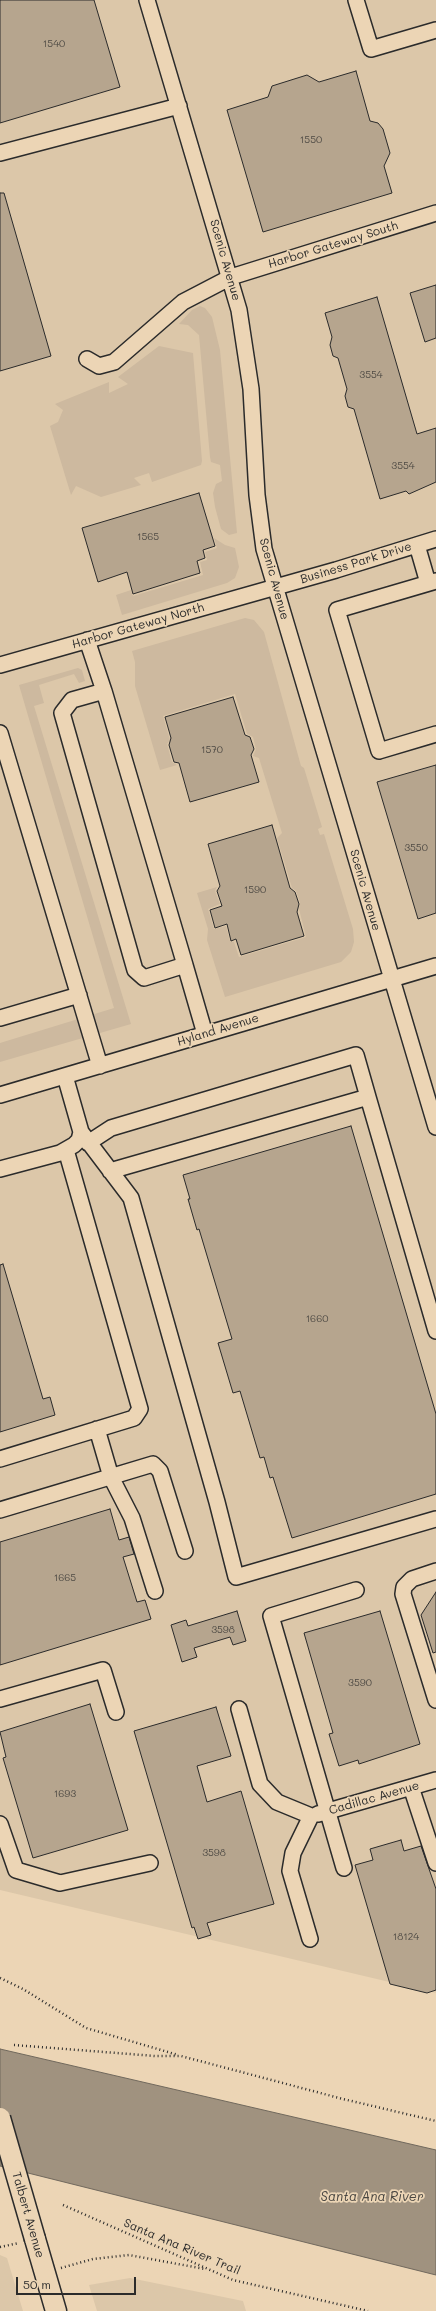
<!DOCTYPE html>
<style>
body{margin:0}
#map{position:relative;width:436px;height:2311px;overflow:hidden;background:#ecd5b5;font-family:Mali,sans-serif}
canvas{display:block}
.scale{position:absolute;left:16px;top:2277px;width:120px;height:18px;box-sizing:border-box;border:2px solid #2b2b2b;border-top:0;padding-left:5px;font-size:12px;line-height:14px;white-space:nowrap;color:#2b2b2b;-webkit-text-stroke:3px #ecd5b5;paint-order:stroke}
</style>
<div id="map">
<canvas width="436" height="2311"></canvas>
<div class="scale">50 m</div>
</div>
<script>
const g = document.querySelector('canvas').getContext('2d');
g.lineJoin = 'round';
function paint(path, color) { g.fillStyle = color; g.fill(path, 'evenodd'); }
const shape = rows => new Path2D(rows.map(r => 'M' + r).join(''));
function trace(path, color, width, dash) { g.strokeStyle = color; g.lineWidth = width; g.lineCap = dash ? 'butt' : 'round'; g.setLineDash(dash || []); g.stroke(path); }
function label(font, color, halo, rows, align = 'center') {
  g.font = font + ' Mali,sans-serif'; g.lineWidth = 3.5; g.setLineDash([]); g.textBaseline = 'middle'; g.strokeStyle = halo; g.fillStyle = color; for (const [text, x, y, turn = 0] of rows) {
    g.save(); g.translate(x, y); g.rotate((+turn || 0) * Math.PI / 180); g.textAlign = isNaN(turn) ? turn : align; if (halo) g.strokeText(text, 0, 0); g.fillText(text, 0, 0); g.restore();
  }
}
paint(shape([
 [0,0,436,0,436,1993,0,1890],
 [0,2255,7,2258,23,2311,0,2311],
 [130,2278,243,2301,246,2311,97,2311,89,2285]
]), '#dcc7a9');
paint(shape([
 [200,306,205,308,212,317,220,350,237,533,229,535,221,529,215,507,213,493,216,484,222,481,220,465,211,462,210,457,199,335,188,325,179,324,192,310],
 [159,346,193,353,202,461,201,465,152,482,149,473,134,478,141,485,101,497,76,486,71,495,50,426,58,422,63,410,55,404,109,382,109,393,128,384,118,377],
 [214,538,225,545,235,548,239,567,235,578,227,583,122,615,116,595,131,590,133,596,203,575,200,562,207,560,205,552,217,548],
 [245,618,254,620,264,632,301,766,304,768,322,827,318,829,320,835,324,834,353,929,354,942,351,952,341,962,225,997,207,940,208,929,197,893,217,887,215,891,220,904,208,909,214,929,226,926,230,941,234,942,239,957,306,937,299,909,300,903,296,891,292,888,277,838,282,833,259,758,253,756,256,749,253,737,247,734,235,694,163,716,170,740,167,744,172,762,177,765,160,770,135,686,135,662,132,651],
 [78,668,82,670,85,681,79,683,74,674,39,685,44,703,34,706,131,1024,0,1062,0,1043,114,1008,19,685]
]), '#cdb99f');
const water = shape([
 [0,2049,436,2150,436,2275,0,2166,0,2049]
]);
paint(water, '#a0927f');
trace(water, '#71695d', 1);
const building = shape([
 [0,0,94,0,120,87,0,123,0,0],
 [356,71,370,121,378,123,383,129,390,153,384,166,392,193,263,232,227,110,268,97,272,86,307,75,319,82,356,71],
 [0,193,4,193,51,356,0,371,0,193],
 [436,285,436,338,425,342,410,293,436,285],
 [377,297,417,434,436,428,436,482,409,494,406,491,380,499,354,409,348,407,345,396,347,389,338,358,333,356,330,345,332,337,325,313,377,297],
 [199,493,215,546,203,550,205,558,197,561,200,573,133,594,127,572,98,582,82,528,199,493],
 [233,697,245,735,250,737,254,749,251,755,259,782,190,802,179,763,174,762,169,745,171,738,165,717,233,697],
 [436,765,436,913,418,919,377,782,436,765],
 [272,825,290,888,295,892,299,904,297,912,304,936,241,955,236,939,231,941,227,924,215,928,210,910,222,906,217,891,220,886,208,844,272,825],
 [351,1126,436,1414,436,1494,292,1538,273,1477,270,1478,264,1457,260,1458,240,1391,233,1393,218,1343,232,1339,199,1229,197,1230,188,1199,190,1199,183,1175,351,1126],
 [3,1264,43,1399,50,1397,55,1415,0,1432,0,1265,3,1264],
 [110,1509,119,1540,129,1537,134,1554,123,1557,137,1602,145,1600,151,1619,0,1665,0,1542,110,1509],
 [436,1592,436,1652,433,1653,421,1615,436,1592],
 [237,1611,246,1641,233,1645,230,1637,194,1648,197,1657,182,1662,171,1625,186,1620,188,1626,237,1611],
 [380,1611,420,1744,359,1764,358,1760,339,1766,329,1734,333,1733,304,1633,380,1611],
 [90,1704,128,1830,33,1858,3,1758,6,1757,0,1732,90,1704],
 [216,1707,231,1756,197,1766,207,1802,241,1791,274,1904,207,1923,211,1935,198,1939,194,1927,192,1928,134,1731,216,1707],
 [401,1840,404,1851,421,1846,436,1889,436,1990,427,1993,390,1984,355,1865,373,1860,370,1849,401,1840]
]);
paint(building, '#b6a58e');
trace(building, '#2b2b2b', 1);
const minor = shape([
 [147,0,239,310,251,389,257,495,264,549,436,1127],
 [356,0,371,49,436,30],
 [0,153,179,106],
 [87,359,99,366,114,362,183,302,231,277,436,213],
 [417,545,428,583],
 [436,581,337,610,379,751,436,734],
 [87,640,104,691,185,965,144,978,135,970,62,713,72,700,104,691],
 [0,665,336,570,436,539],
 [0,733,100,1066],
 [185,965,205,1034],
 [0,1018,79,995],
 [0,1095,436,966],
 [368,1097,436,1331],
 [81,1132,131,1198,217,1502,236,1577,436,1519],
 [88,1143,111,1128,356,1055,368,1097,110,1171],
 [0,1169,60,1153,74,1145,79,1140,81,1132,65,1076],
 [97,1429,111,1477,132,1518,155,1591],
 [0,1459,134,1418,140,1409,66,1150],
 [0,1510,153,1464,160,1471,185,1551],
 [436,1571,412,1579,404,1587,403,1594,436,1700],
 [0,1699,103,1670,116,1712],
 [239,1709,260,1784,277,1802,311,1816],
 [411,1787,436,1863],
 [318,1814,436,1780],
 [0,1824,16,1870,60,1883,150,1863],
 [344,1868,271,1616,356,1590],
 [310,1939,290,1871,293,1853,311,1816]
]);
const major = shape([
 [35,2239,56,2311]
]);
trace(minor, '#2b2b2b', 18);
trace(major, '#2b2b2b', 23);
trace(shape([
 [0,1978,23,1989,86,2028,178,2055],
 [14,2045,155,2056,181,2056,343,2099,436,2121],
 [63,2205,233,2280,368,2311],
 [0,2247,19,2243],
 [61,2268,93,2259,129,2255,205,2269]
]), '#2b2b2b', 2.5, [1, 3]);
trace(minor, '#ecd5b5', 15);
trace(major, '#ecd5b5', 20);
const majorBridge = shape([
 [0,2118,35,2239]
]);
trace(majorBridge, '#2b2b2b', 23, []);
trace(majorBridge, '#ecd5b5', 20);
label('10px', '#4e4a44', null, [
 ["1540",54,44],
 ["1550",311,140],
 ["3554",371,375],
 ["3554",403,466],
 ["1565",148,537],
 ["1570",212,750],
 ["3550",416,848],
 ["1590",255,890],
 ["1660",317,1319],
 ["1665",65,1578],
 ["3598",223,1630],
 ["3590",360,1683],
 ["1693",65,1794],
 ["3598",214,1853],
 ["18124",406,1937]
]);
label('12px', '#2b2b2b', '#ecd5b5', [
 ["Harbor Gateway South",333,245,-17],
 ["Scenic Avenue",225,260,74],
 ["Business Park Drive",356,563,-17],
 ["Scenic Avenue",274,579,75],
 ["Harbor Gateway North",138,626,-16],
 ["Scenic Avenue",365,890,74],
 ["Hyland Avenue",218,1030,-17],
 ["Cadillac Avenue",374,1798,-16],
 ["Talbert Avenue",28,2215,74],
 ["Santa Ana River Trail",182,2247,23]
]);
label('italic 13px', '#484540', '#ecd5b5', [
 ["Santa Ana River",372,2197]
]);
</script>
